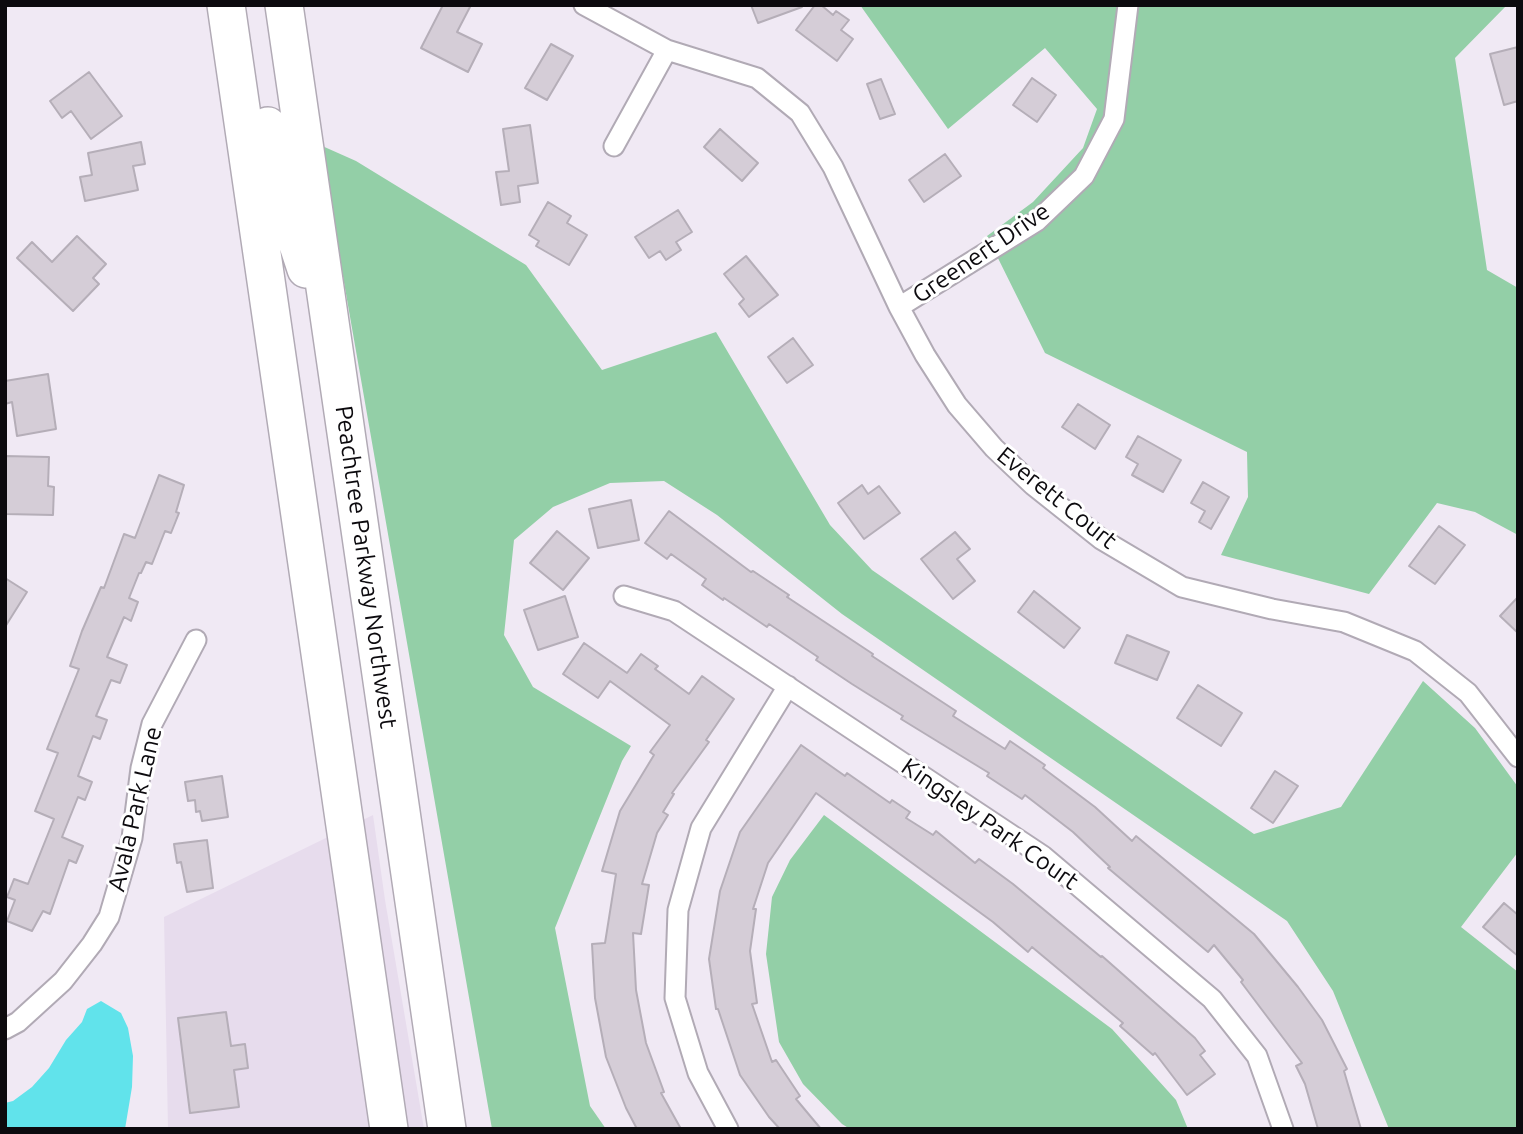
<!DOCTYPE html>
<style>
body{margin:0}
#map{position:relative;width:1523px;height:1134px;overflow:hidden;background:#f0e9f4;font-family:Ubuntu,sans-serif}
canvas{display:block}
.frame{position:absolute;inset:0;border:7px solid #0c0a0e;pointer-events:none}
</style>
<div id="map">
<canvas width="1523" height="1134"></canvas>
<div class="frame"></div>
</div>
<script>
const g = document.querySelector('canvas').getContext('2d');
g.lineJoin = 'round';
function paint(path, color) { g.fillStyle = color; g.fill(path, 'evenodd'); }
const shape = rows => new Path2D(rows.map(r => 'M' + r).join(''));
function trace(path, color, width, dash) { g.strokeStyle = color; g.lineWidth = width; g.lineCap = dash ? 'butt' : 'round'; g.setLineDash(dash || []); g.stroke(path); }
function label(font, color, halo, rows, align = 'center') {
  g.font = font + ' Ubuntu,sans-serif'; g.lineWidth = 6; g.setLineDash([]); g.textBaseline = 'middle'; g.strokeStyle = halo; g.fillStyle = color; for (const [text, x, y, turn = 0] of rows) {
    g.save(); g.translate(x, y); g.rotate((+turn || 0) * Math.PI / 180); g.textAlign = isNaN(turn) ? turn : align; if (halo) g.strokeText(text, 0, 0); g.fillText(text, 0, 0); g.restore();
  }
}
paint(shape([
 [373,815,385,900,424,1129,168,1129,164,917]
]), '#e7dced');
paint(shape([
 [860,5,1507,5,1455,58,1487,270,1518,288,1518,535,1475,512,1437,503,1369,594,1221,555,1248,497,1247,452,1045,353,987,236,1033,202,1083,148,1097,109,1045,48,948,129],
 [320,145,356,161,526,265,602,370,716,332,830,525,872,570,1254,834,1341,807,1423,681,1475,728,1518,787,1518,852,1461,927,1518,972,1518,1129,1389,1129,1333,991,1287,921,842,614,717,515,664,481,610,483,553,507,514,540,504,635,533,687,631,746,622,761,555,928,590,1106,606,1129,492,1129],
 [824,815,1112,1029,1176,1100,1188,1129,850,1129,842,1124,803,1084,779,1042,766,954,772,897,790,860]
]), '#93cfa7');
paint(shape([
 [101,1001,121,1013,128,1028,133,1056,132,1087,125,1129,5,1129,5,1103,13,1101,32,1087,49,1068,66,1040,82,1022,87,1009]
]), '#61e3eb');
const building = shape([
 [443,5,471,5,457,32,482,44,468,72,421,48,443,5],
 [751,5,802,5,802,7,758,23,751,5],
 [815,5,821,5,833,15,836,11,849,20,841,30,853,39,837,61,796,30,815,5],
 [551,44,573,56,547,100,525,88,551,44],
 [1518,47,1518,101,1504,105,1490,54,1518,47],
 [89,72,122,116,91,139,71,111,62,118,50,101,89,72],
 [1032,78,1056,95,1037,122,1013,105,1032,78],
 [881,79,895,114,880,119,867,84,881,79],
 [530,125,538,183,518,186,520,202,501,205,496,172,509,171,503,129,530,125],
 [720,129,758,163,742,181,704,147,720,129],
 [141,142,145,164,133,166,138,190,85,201,80,177,92,175,88,153,141,142],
 [945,154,961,176,924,202,909,180,945,154],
 [548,202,571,216,567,223,587,235,569,265,536,246,539,241,529,235,548,202],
 [678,210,692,232,676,242,681,250,666,260,660,251,649,258,635,237,678,210],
 [77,236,106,264,93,278,99,284,73,311,17,258,32,242,52,262,77,236],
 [746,256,778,295,749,317,739,304,744,299,724,274,746,256],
 [793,338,813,365,787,383,768,357,793,338],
 [48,374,56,429,17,436,12,402,5,404,5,381,48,374],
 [1078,404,1110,425,1095,449,1062,427,1078,404],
 [1138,436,1181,460,1163,492,1132,475,1138,464,1126,457,1138,436],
 [5,456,49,457,48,486,54,487,53,515,5,514,5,456],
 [159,475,184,485,176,512,179,513,171,533,165,531,152,564,146,562,141,573,139,573,129,598,138,602,131,621,124,617,107,657,127,665,120,683,111,680,96,716,107,720,100,739,93,736,78,776,92,782,85,800,78,797,62,837,83,846,76,863,69,860,50,914,43,911,32,931,7,921,15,900,7,897,14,879,28,884,54,819,35,811,58,753,47,749,79,669,70,666,82,631,101,587,104,588,124,534,135,538,159,475],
 [1203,482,1229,497,1211,529,1199,522,1205,511,1191,503,1203,482],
 [862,485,868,494,879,486,900,513,864,539,838,503,862,485],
 [631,500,639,540,598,548,589,509,631,500],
 [669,511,751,572,753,571,789,595,787,597,873,654,872,656,956,711,953,716,1005,749,1010,741,1045,765,1043,768,1095,807,1132,841,1136,836,1254,934,1298,987,1322,1020,1347,1069,1344,1071,1361,1129,1318,1129,1305,1084,1296,1066,1302,1063,1241,982,1243,980,1214,945,1208,952,1108,868,1110,867,1073,832,1025,795,1022,799,987,776,989,773,901,719,903,716,852,684,816,660,818,657,769,624,767,627,724,598,723,600,702,585,706,579,671,554,667,559,645,543,669,511],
 [1439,526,1465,545,1435,584,1409,566,1439,526],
 [557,531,589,558,563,590,530,563,557,531],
 [955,532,970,549,957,559,975,581,953,599,921,559,955,532],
 [5,578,27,592,5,627,5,578],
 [1034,591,1080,628,1064,648,1018,612,1034,591],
 [565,596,578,637,538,650,524,610,565,596],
 [1518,597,1518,633,1500,616,1518,597],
 [1127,635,1169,652,1157,680,1115,663,1127,635],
 [584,643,627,673,641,654,658,666,655,669,689,694,702,676,734,699,706,740,709,742,672,793,674,794,663,812,668,815,657,833,642,884,649,885,641,934,633,933,636,990,646,1043,664,1092,661,1093,681,1129,637,1129,626,1108,606,1057,595,998,592,944,605,943,616,874,602,871,620,811,654,755,650,752,670,725,610,681,598,698,563,674,584,643],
 [1198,685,1242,713,1221,746,1177,718,1198,685],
 [801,745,845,776,847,773,890,803,892,800,910,812,906,818,933,835,936,831,975,863,979,859,1013,884,1101,957,1102,956,1195,1038,1205,1051,1200,1055,1215,1074,1187,1095,1155,1053,1153,1055,1120,1026,1123,1023,1032,947,1028,952,993,922,816,793,768,863,753,909,756,909,750,951,757,1003,752,1004,772,1062,776,1060,800,1096,796,1099,821,1129,780,1129,769,1117,740,1075,718,1009,716,1009,709,959,720,891,740,832,801,745],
 [1275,771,1298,786,1273,823,1251,808,1275,771],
 [222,776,228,817,202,821,200,811,196,812,195,800,188,801,185,782,222,776],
 [207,840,213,888,187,892,181,862,177,863,174,844,207,840],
 [1504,903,1518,915,1518,956,1483,927,1504,903],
 [226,1012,231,1046,245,1044,248,1068,234,1070,239,1107,190,1113,178,1018,226,1012]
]);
paint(building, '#d5cdd7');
trace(building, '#b5aeb8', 2);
const street = shape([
 [584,5,667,50,757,78,800,113,833,167,899,307,925,355,957,405,994,448,1033,485,1101,539,1182,587,1272,609,1344,622,1415,651,1468,693,1518,757],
 [614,146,667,50],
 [899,307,1037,221,1084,176,1114,119,1128,5],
 [624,596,674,611,1043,856,1212,999,1257,1056,1283,1129],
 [5,1029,18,1022,63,981,92,944,109,917,132,838,141,768,152,724,196,640],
 [728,1129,698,1073,675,998,678,910,701,828,788,686]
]);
const highway = shape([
 [226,5,389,1129],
 [284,5,447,1129],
 [268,126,281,193,306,269]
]);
trace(street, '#b1aab5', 23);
trace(highway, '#b1aab5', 40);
trace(street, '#fff', 19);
trace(highway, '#fff', 37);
label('24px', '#0c0a0e', '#fff', [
 ["Greenert Drive",981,253,-34],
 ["Everett Court",1057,498,39],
 ["Peachtree Parkway Northwest",366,567,82],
 ["Avala Park Lane",135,809,-77],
 ["Kingsley Park Court",990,824,35]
]);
</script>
